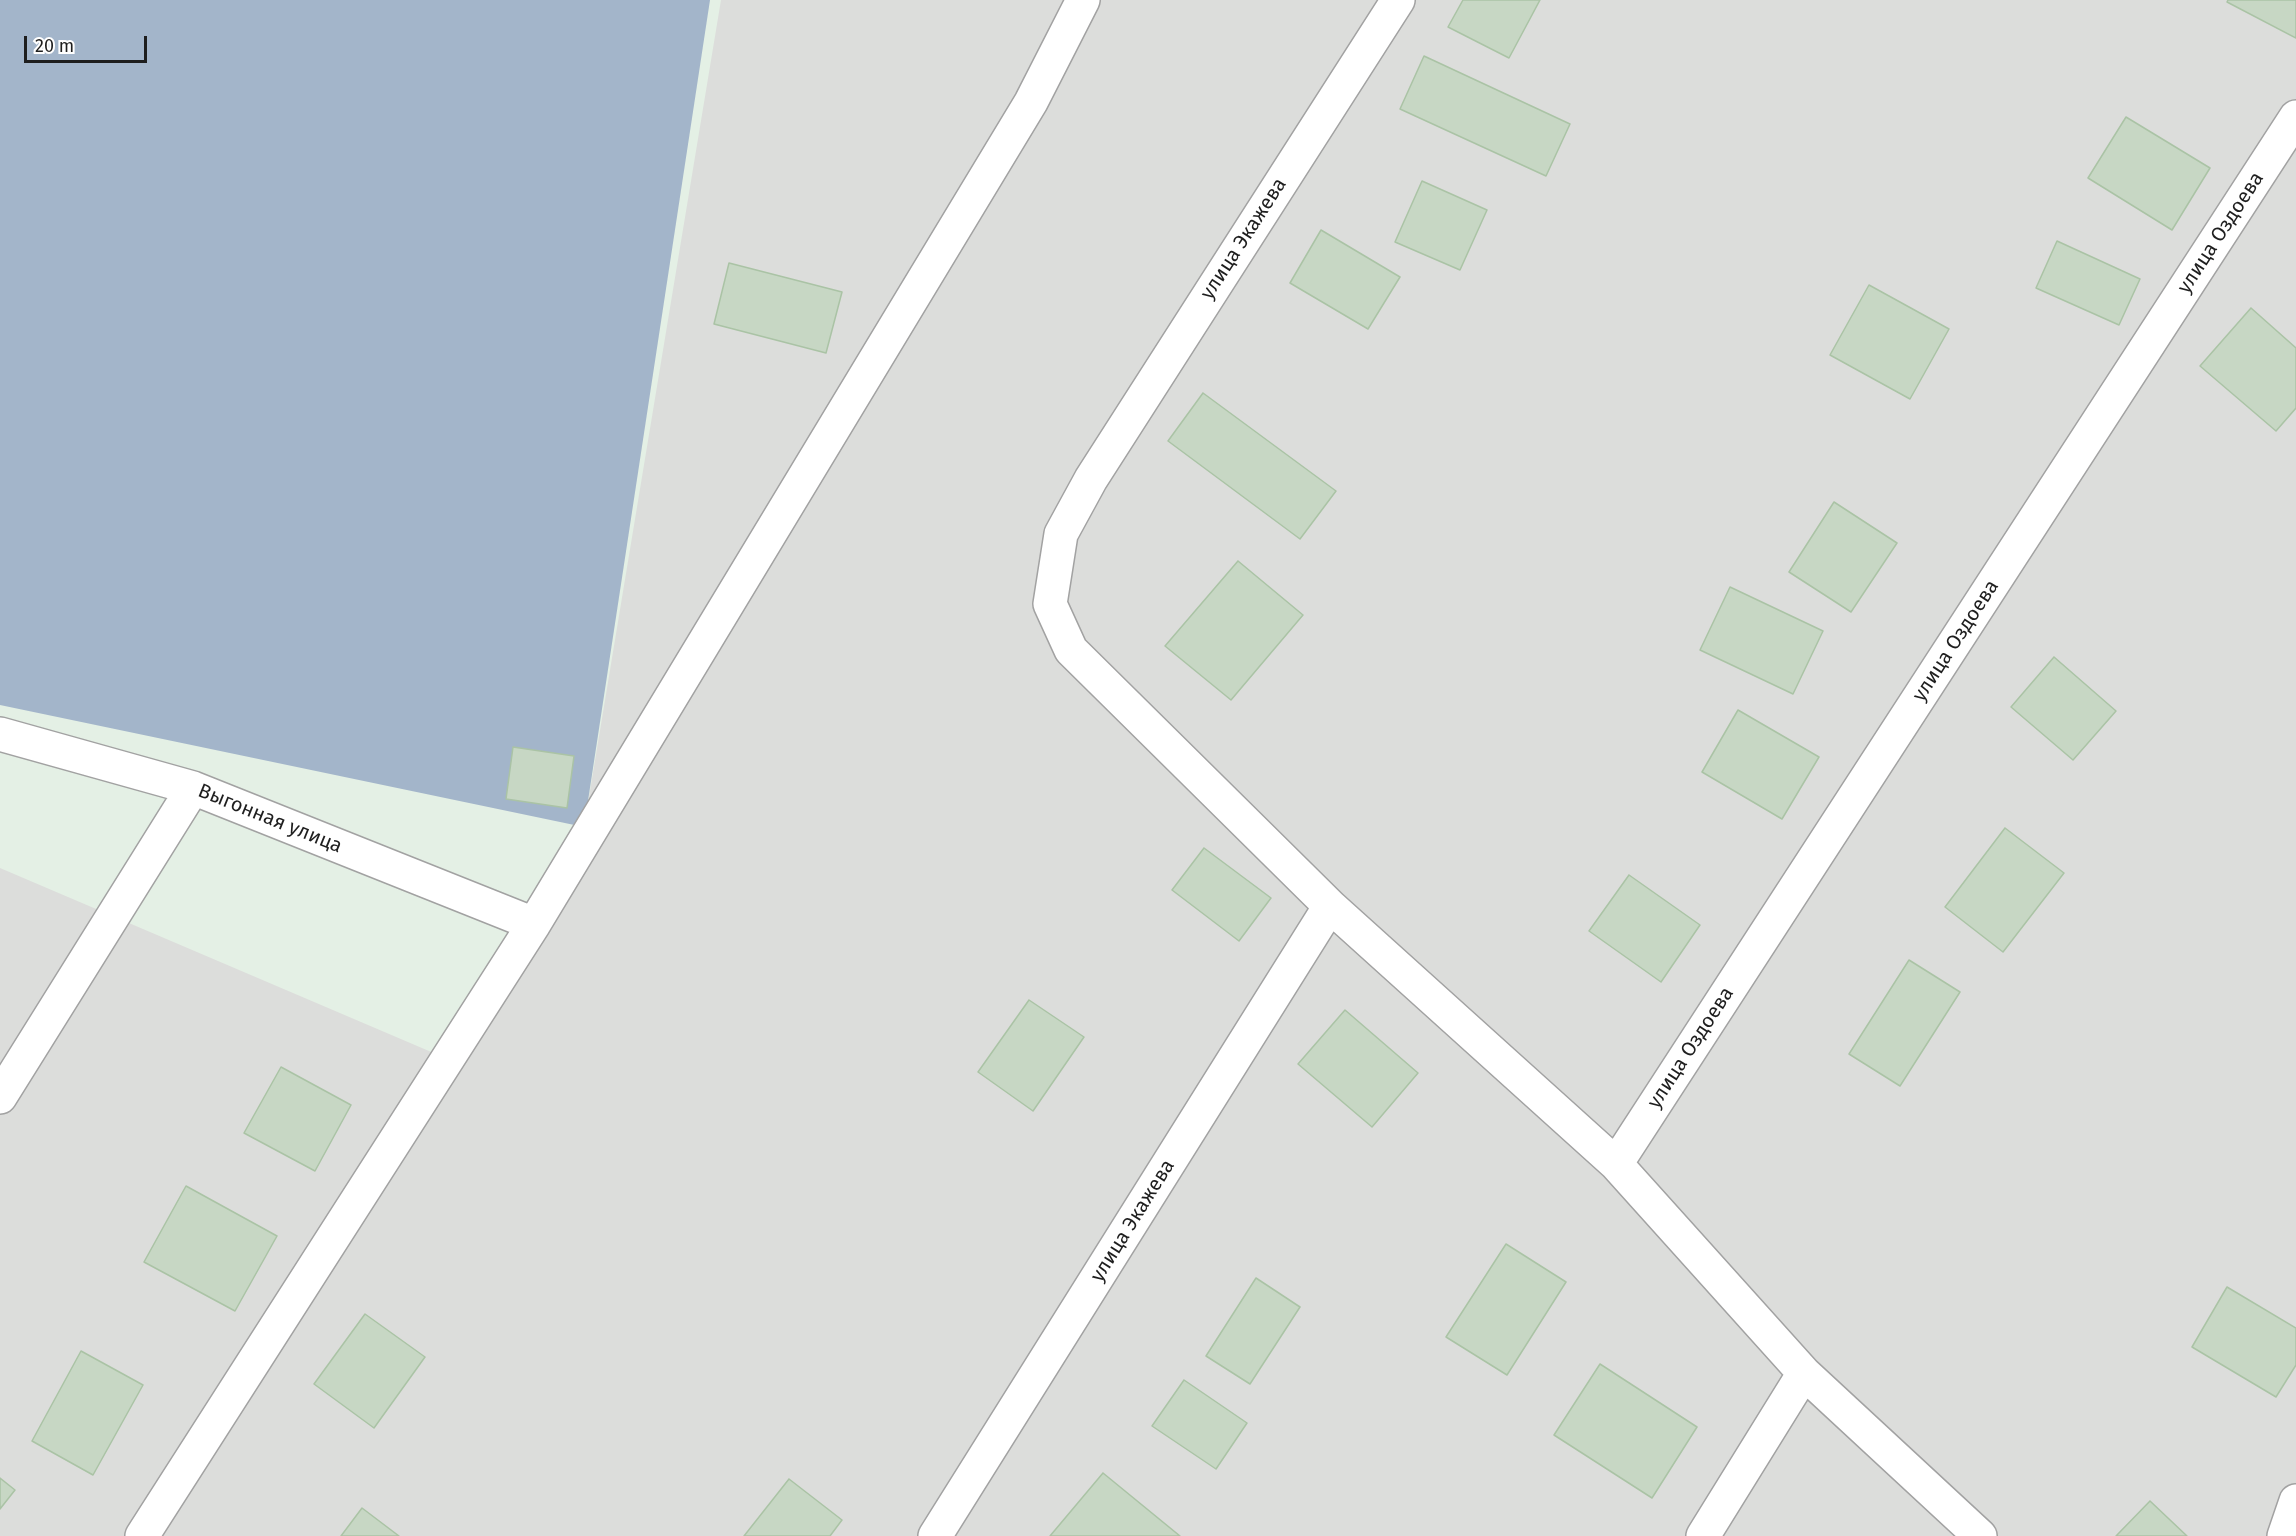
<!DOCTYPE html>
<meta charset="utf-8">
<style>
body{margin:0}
#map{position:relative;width:2296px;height:1536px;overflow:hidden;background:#e4f0e5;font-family:"Fira Sans",sans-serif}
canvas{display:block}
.scale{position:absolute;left:24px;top:36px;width:123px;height:27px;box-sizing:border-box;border:3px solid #1e1e1e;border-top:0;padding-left:8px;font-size:18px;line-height:21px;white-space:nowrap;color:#1e1e1e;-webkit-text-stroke:4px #fff;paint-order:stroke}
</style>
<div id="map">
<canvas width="2296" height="1536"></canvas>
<div class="scale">20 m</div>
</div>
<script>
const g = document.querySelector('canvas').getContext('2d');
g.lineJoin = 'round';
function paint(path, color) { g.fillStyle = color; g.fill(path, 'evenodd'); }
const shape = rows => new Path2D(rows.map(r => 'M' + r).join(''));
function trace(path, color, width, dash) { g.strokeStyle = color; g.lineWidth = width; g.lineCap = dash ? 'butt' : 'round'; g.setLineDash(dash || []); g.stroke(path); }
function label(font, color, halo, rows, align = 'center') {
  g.font = font + ' "Fira Sans",sans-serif'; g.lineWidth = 4.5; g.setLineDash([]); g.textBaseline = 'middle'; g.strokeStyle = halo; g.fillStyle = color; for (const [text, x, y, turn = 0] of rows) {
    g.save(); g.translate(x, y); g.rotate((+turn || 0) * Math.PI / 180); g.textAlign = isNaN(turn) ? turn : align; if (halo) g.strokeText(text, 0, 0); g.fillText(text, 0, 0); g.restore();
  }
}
paint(shape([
 [721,0,2296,0,2296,1536,0,1536,0,868,436,1054,584,827]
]), '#dcdddb');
paint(shape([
 [0,0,710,0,584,827,0,705]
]), '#a3b5ca');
const building = shape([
 [1463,0,1540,0,1509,58,1448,27,1463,0],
 [2228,0,2296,0,2296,38,2227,2,2228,0],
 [1424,56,1570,124,1546,176,1400,109,1424,56],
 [2126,117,2210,168,2172,230,2088,178,2126,117],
 [1422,181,1487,210,1460,270,1395,242,1422,181],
 [1321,230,1400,277,1368,329,1290,283,1321,230],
 [2057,241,2140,279,2119,325,2036,288,2057,241],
 [729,263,842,292,826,353,714,324,729,263],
 [1869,285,1949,329,1910,399,1830,355,1869,285],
 [2251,308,2296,348,2296,408,2276,431,2200,366,2251,308],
 [1203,393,1336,491,1300,539,1168,441,1203,393],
 [1834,502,1897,543,1851,612,1789,572,1834,502],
 [1238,561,1303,615,1231,700,1165,646,1238,561],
 [1730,587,1823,631,1793,694,1700,650,1730,587],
 [2054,657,2116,711,2073,760,2011,707,2054,657],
 [1738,710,1819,757,1782,819,1702,772,1738,710],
 [513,747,574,756,567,808,506,799,513,747],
 [2005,828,2064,873,2003,952,1945,907,2005,828],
 [1204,848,1271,898,1239,941,1172,890,1204,848],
 [1629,875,1700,925,1661,982,1589,931,1629,875],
 [1909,960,1960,992,1900,1086,1849,1054,1909,960],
 [1029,1000,1084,1037,1033,1111,978,1072,1029,1000],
 [1345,1010,1418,1073,1372,1127,1298,1064,1345,1010],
 [281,1067,351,1105,315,1171,244,1133,281,1067],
 [186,1186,277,1236,235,1311,144,1262,186,1186],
 [1506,1244,1566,1282,1507,1375,1446,1337,1506,1244],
 [1256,1278,1300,1307,1250,1384,1206,1356,1256,1278],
 [2227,1287,2296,1328,2296,1365,2276,1397,2192,1347,2227,1287],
 [365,1314,425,1357,374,1428,314,1384,365,1314],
 [81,1351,143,1385,93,1475,32,1441,81,1351],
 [1600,1364,1697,1427,1652,1498,1554,1435,1600,1364],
 [1184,1380,1247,1423,1216,1469,1152,1426,1184,1380],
 [1103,1473,1180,1536,1050,1536,1103,1473],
 [0,1478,15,1490,0,1509,0,1478],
 [789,1479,842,1520,830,1536,744,1536,789,1479],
 [2150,1501,2187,1536,2116,1536,2150,1501],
 [362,1508,399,1536,341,1536,362,1508]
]);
paint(building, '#c7d7c4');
trace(building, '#aac3a5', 1.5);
const minor = shape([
 [1398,0,1091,479,1061,534,1050,604,1071,650,1330,906,1616,1164,1804,1373,1980,1536],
 [0,734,193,788,534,924],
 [0,1097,193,788],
 [1616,1164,2296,117],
 [142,1536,534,924,1031,102,1083,0],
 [935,1536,1330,906],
 [1703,1536,1804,1373],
 [2284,1536,2296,1501]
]);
trace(minor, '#a2a2a2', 36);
trace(minor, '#fff', 33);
label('20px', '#1e1e1e', '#fff', [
 ["улица Оздоева",2221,233,-57],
 ["улица Экажева",1244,239,-57],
 ["улица Оздоева",1956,641,-57],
 ["Выгонная улица",270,819,22],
 ["улица Оздоева",1691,1048,-57],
 ["улица Экажева",1133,1221,-58]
]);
</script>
